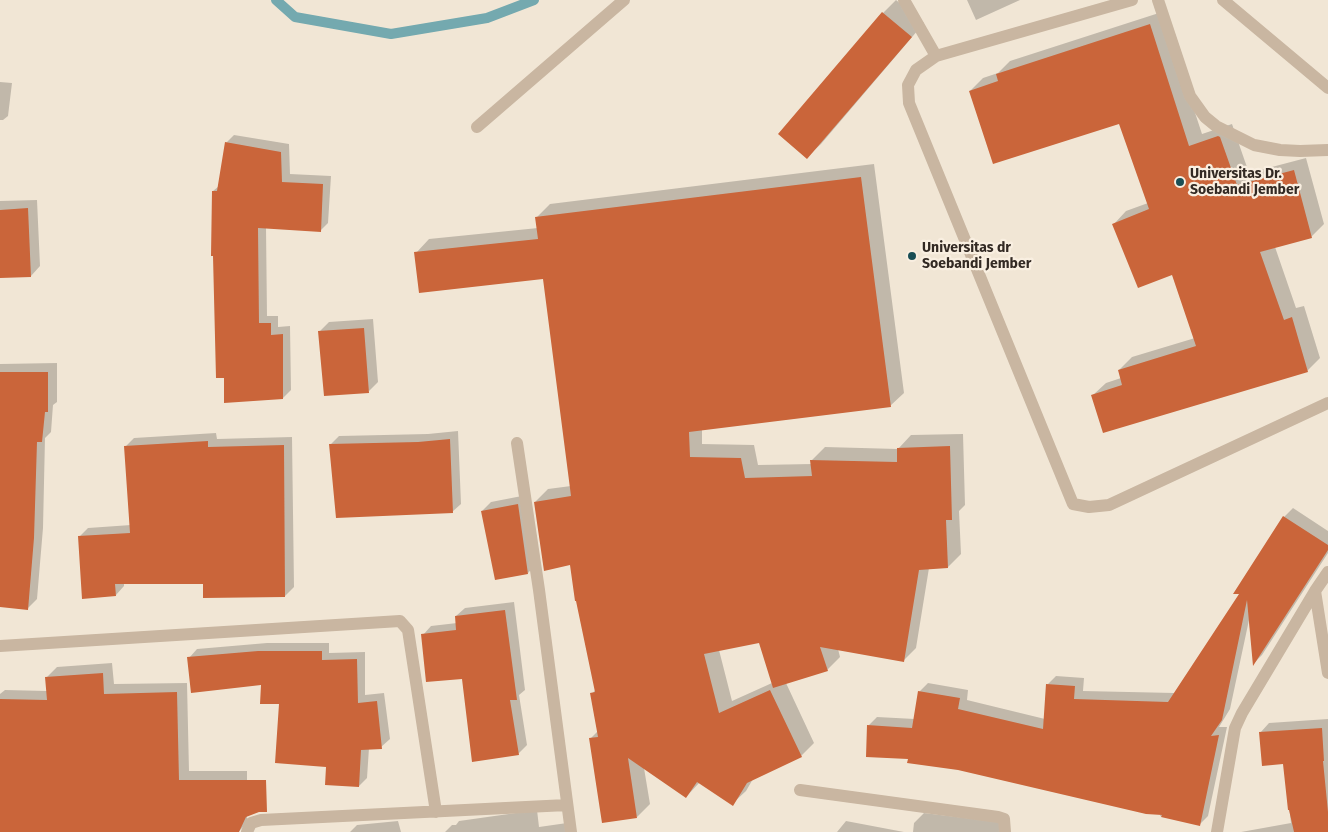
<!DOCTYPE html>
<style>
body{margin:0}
canvas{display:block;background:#f1e6d5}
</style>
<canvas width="1328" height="832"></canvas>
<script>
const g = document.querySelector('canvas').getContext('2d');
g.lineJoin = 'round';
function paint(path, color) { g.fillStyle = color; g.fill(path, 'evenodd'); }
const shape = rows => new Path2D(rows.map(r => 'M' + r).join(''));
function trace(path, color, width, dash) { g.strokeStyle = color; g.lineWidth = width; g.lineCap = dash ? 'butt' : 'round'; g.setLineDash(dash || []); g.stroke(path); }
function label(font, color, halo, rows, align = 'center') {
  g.font = font + ' "Fira Sans",sans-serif'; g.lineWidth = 4.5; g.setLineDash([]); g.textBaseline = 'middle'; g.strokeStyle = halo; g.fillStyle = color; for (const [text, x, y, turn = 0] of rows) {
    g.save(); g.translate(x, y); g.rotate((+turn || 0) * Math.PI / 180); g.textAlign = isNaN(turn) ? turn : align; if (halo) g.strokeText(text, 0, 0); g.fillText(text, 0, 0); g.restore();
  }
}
paint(shape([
 [896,0,924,23,821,144,807,157,780,134,883,13],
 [967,0,1020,0,976,20],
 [1162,12,1202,134,1232,124,1249,173,1306,158,1324,224,1311,237,1275,247,1296,308,1304,306,1320,358,1307,371,1093,395,1106,383,1121,378,1119,370,1132,357,1195,338,1172,273,1114,224,1126,211,1148,203,1120,122,970,91,983,78,998,73,1010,61],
 [0,82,12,83,8,116,3,120,0,120],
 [234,135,289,144,290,174,331,176,328,223,320,231,266,227,267,316,278,316,278,327,290,326,291,390,283,398,226,377,213,191,219,186,226,143],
 [874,164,904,393,890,406,702,429,702,444,754,445,758,465,812,464,812,460,825,447,898,449,911,435,963,434,965,505,959,511,961,554,948,567,929,568,916,648,903,661,838,649,840,657,827,670,786,683,814,743,801,756,753,779,746,791,732,804,700,782,686,797,644,768,650,804,637,817,590,739,598,731,592,694,596,689,571,564,535,502,548,489,571,486,544,278,416,253,429,239,538,228,537,217,550,204],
 [760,642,772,683,732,701,719,650],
 [37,200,40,266,31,276,0,277,0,201],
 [373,319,378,382,369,391,319,332,329,322],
 [57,363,57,402,53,405,51,432,45,438,43,528,37,599,28,608,0,606,0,364],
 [458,431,461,504,452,512,330,445,339,436,428,434],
 [216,433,217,439,292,437,294,587,285,596,204,582,124,583,124,586,116,595,79,537,88,528,131,525,125,447,134,438],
 [527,495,537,563,528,573,482,511,491,502],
 [1293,508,1328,531,1328,553,1262,655,1254,663,1249,620,1230,709,1219,727,1227,727,1208,816,1199,825,1160,816,1161,814,909,758,868,726,877,717,915,719,919,692,928,683,968,690,967,700,1045,719,1047,685,1056,676,1084,678,1083,691,1175,693,1241,593,1235,593,1284,517],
 [514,602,525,690,519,695,527,745,518,754,463,678,423,635,431,626,457,623,456,616,465,608],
 [267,643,329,643,329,653,365,652,365,695,384,693,390,739,381,747,369,748,367,778,359,786,328,766,281,703,262,684,189,658,197,649],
 [112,663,114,684,187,683,189,771,247,771,247,823,238,832,0,832,0,694,5,690,47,691,47,677,57,667],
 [1328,719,1328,832,1241,832,1291,823,1284,763,1260,733,1269,723],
 [537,810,539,827,567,823,568,832,445,832,452,825,456,825,459,821],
 [924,813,1006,823,1006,832,913,832,914,823],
 [398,821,401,832,350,832,357,825],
 [846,821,904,832,837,832]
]), '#0003');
trace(shape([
 [276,0,295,17,391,34,487,18,534,0]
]), '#74a9af', 10);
paint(shape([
 [882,12,912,37,807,159,778,134],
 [1150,24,1189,146,1218,136,1220,137,1237,185,1294,170,1312,238,1260,252,1284,320,1292,317,1308,372,1103,433,1091,395,1122,385,1118,370,1196,346,1172,275,1138,288,1112,224,1149,209,1119,124,993,164,969,91,998,81,996,74],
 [225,142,281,152,282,182,323,184,321,232,258,228,259,323,271,323,271,335,283,334,283,399,224,403,224,378,216,378,213,256,211,256,212,191,217,191],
 [861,177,891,407,689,432,690,457,741,458,745,478,812,476,810,460,897,462,897,448,950,446,952,520,946,520,948,568,919,570,904,662,820,647,828,671,773,688,759,643,704,654,719,713,770,690,802,757,747,783,733,806,697,782,686,798,628,758,637,818,602,823,589,738,598,737,590,693,595,692,576,601,575,601,570,565,544,571,534,502,571,496,543,279,419,293,414,252,538,239,535,217],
 [28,208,31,277,0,278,0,210],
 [364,328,369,393,324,396,318,331],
 [0,372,48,372,48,412,45,412,42,442,37,442,34,538,28,610,0,607],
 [450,439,453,513,336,518,329,444,418,442],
 [208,441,208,447,284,445,285,597,203,598,203,584,115,584,116,596,82,599,78,536,130,533,124,446],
 [518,504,528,574,495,580,481,511],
 [1283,516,1328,545,1328,550,1253,666,1247,600,1222,720,1211,736,1219,735,1200,826,1161,817,1162,815,1146,814,958,770,907,763,908,759,866,757,867,725,912,728,918,691,960,698,958,709,1043,729,1046,684,1075,686,1074,699,1168,702,1239,594,1233,594],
 [505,610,517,700,510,700,519,755,472,762,462,679,426,682,421,634,456,630,455,616],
 [258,651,322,651,322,660,357,659,358,703,377,701,382,749,361,750,359,787,325,785,326,767,275,763,279,704,260,704,261,685,191,693,187,657],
 [103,673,104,694,177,692,179,780,266,780,267,812,259,812,246,817,239,832,0,832,0,699,47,700,45,677],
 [1322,728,1324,761,1323,761,1328,812,1328,832,1294,832,1289,810,1288,810,1283,764,1262,766,1259,732]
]), '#ca653a');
trace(shape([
 [904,0,936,56],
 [1132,0,936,56,916,70,908,85,909,103,1073,504,1089,507,1109,505,1328,403],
 [1158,0,1190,96,1205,117,1216,126,1254,145,1280,150,1300,151,1328,150],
 [1223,0,1328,88],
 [477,127,624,0]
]), '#c9b6a1', 12);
trace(shape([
 [517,443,539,590,571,832],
 [1315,591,1328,673],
 [0,646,400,621,408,630,436,812],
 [800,790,998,817,1004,819,1005,832],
 [247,832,251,823,261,820,567,805],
 [1217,832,1235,728,1242,713,1315,591,1328,572]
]), '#c9b6a1', 12);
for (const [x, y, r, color] of [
 [1180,182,5,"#194e55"],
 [912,256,5,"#194e55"]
]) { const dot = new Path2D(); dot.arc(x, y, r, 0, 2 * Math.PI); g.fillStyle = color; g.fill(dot); trace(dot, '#f9efe1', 2); }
label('bold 14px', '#332a24', '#f9efe1', [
 ["Universitas Dr.",1190,174],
 ["Soebandi Jember",1190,190],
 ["Universitas dr",922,248],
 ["Soebandi Jember",922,264]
], 'left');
</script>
